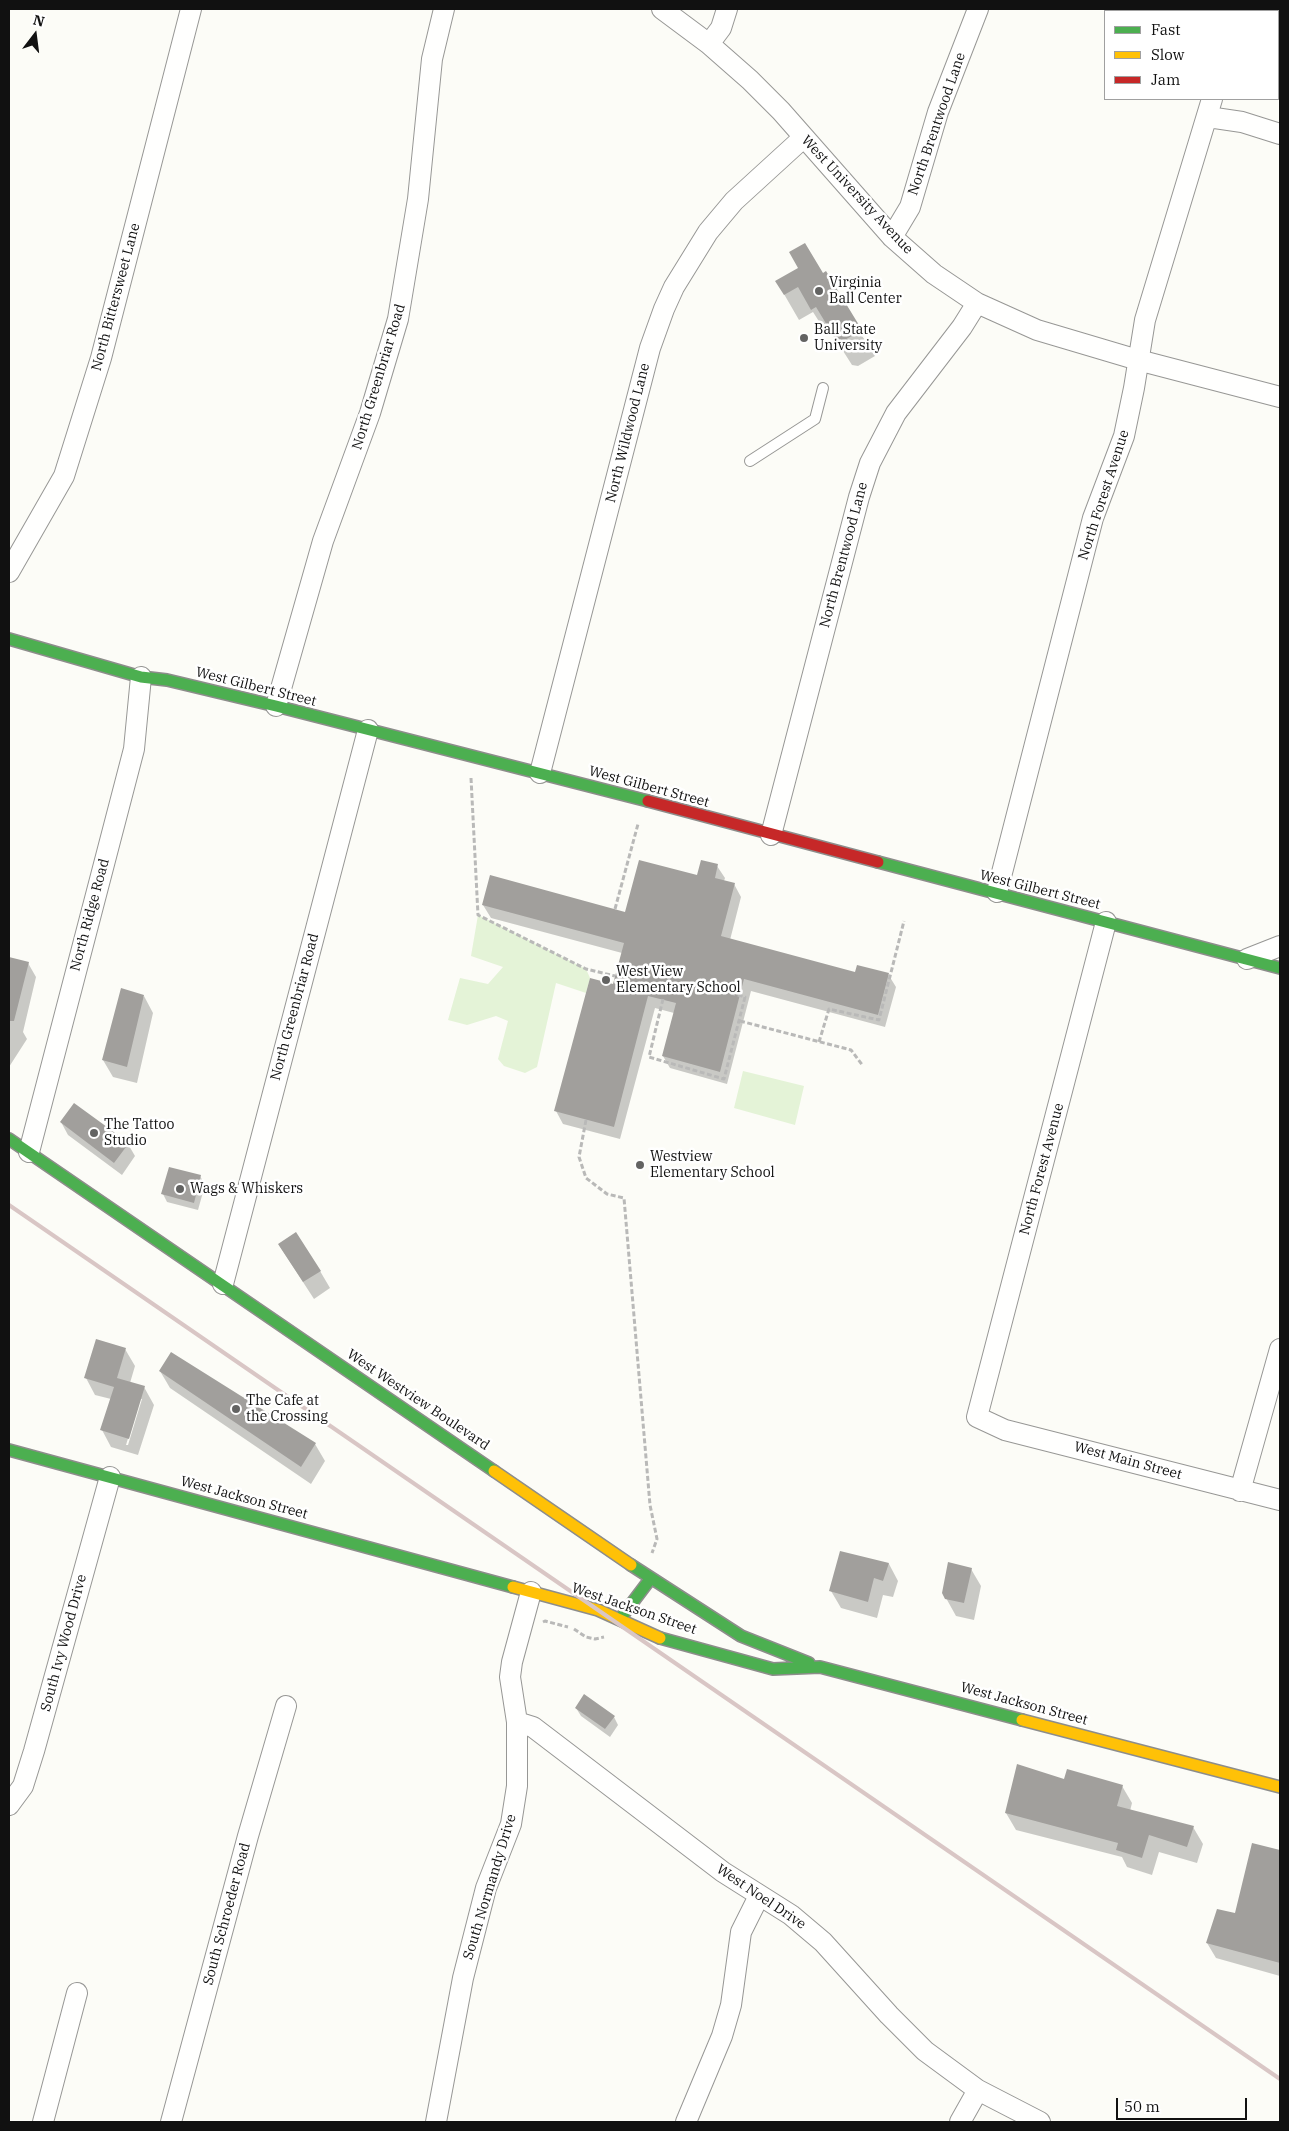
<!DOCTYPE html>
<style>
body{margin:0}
#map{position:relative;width:1289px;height:2131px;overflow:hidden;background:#fcfcf7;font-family:"IBM Plex Serif",serif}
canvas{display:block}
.frame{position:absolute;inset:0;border:10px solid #111;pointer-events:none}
.legend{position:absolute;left:1104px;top:10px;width:175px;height:90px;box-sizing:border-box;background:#fff;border:1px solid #a0a0a0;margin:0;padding:6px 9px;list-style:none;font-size:15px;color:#111}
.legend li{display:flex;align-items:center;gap:10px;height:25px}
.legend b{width:25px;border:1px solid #a0a0a0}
.north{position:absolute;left:10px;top:10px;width:50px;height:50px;-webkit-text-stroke:4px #fff;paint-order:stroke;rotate:15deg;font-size:14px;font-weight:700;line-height:20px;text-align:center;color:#111}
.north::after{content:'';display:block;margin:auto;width:18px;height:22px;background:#111;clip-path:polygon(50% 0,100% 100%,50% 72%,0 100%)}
.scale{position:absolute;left:1116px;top:2098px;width:131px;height:22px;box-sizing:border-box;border:2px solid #111;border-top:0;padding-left:6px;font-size:15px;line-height:18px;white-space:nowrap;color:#111;-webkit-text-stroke:4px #fff;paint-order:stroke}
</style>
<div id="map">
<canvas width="1289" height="2131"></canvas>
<div class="frame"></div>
<ul class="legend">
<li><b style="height:6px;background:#4caf50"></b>Fast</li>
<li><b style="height:6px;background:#ffc107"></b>Slow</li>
<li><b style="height:6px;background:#c62828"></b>Jam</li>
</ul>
<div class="north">N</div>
<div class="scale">50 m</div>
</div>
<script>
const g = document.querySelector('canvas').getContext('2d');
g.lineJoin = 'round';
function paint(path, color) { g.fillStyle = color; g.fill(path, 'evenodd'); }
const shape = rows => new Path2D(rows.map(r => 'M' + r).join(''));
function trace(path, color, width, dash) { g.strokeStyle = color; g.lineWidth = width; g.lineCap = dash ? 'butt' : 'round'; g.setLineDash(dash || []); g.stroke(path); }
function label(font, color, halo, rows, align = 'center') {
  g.font = font + ' "IBM Plex Serif",serif'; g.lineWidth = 5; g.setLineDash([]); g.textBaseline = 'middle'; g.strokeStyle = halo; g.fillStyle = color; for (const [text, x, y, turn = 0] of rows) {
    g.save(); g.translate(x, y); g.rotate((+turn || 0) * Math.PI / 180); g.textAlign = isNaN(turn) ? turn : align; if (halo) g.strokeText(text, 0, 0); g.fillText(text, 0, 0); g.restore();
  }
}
paint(shape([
 [478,915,586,969,590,978,586,993,556,983,537,1067,525,1073,504,1066,498,1059,508,1021,496,1016,467,1025,448,1020,460,978,488,984,503,967,471,956],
 [743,1071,804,1086,795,1125,734,1108]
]), '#e4f3d7');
paint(shape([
 [823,275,875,356,858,366,852,365,831,332,827,334,813,312,799,320,777,282],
 [717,866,725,878,724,881,734,884,741,897,730,940,856,973,888,974,896,987,885,1027,751,991,727,1084,670,1068,663,1056,674,1013,655,1008,620,1139,563,1124,556,1111,614,985,622,953,491,918,483,905,626,913],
 [9,958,28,963,36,977,23,1032,27,1039,9,1067],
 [144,996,153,1013,137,1083,113,1077,103,1060],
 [61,1122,128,1144,135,1156,122,1175,68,1135],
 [200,1176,205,1185,198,1210,167,1202,163,1194],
 [279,1245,320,1271,330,1288,314,1299],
 [125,1349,135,1366,130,1383,144,1387,154,1405,138,1455,111,1447,102,1430,111,1399,95,1395,86,1378],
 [140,1399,142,1399,128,1445,126,1445],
 [160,1371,315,1444,325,1461,311,1484,170,1388],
 [841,1553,889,1564,898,1581,893,1597,883,1595,877,1618,841,1608,831,1591],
 [971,1569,981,1586,974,1620,956,1616,946,1598],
 [576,1708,614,1717,618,1725,610,1737,581,1716],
 [1065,1780,1122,1786,1132,1803,1130,1811,1193,1827,1203,1844,1197,1863,1159,1852,1152,1875,1127,1867,1122,1857,1016,1830,1006,1813],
 [1253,1844,1280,1851,1280,1976,1216,1958,1207,1943,1236,1915]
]), '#0003');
paint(shape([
 [805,243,823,273,826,271,862,330,843,341,839,339,836,340,816,307,811,310,798,287,784,295,775,281,798,268,789,252],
 [639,860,697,875,701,860,718,864,715,878,735,883,721,936,855,972,857,965,889,973,878,1015,744,979,720,1072,662,1056,676,1003,648,996,614,1127,554,1111,590,978,613,984,624,943,482,905,490,875,625,912],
 [9,957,29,962,14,1021,9,1021],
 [121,988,144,995,127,1067,102,1060],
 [74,1103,129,1143,114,1163,60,1122],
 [169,1167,201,1175,194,1203,161,1194],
 [296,1232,321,1271,303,1282,278,1244],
 [96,1339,126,1348,117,1378,145,1386,129,1439,100,1430,114,1387,84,1378],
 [171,1352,316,1443,301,1467,159,1371],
 [840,1551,889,1563,883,1581,874,1578,868,1602,829,1591],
 [948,1562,972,1568,964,1603,945,1599,942,1593],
 [584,1694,615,1716,605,1729,575,1708],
 [1017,1764,1064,1779,1067,1769,1123,1785,1117,1806,1194,1826,1187,1847,1149,1835,1142,1858,1116,1850,1118,1843,1005,1813],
 [1252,1843,1280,1850,1280,1963,1206,1943,1217,1909,1235,1913]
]), '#a19f9c');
const lane = shape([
 [750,461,815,419,823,388]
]);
const street = shape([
 [662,9,709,44,750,80,781,111,892,237,934,274,977,303,1037,330,1138,360,1280,397],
 [1227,11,1227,9],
 [709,44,721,28,727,9],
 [1208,117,1242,122,1280,134],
 [892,237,910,207,938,112,978,9],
 [9,572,64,476,101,358,191,9],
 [276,706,323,541,370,413,398,319,418,199,432,59,444,9],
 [540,773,650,348,664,309,674,287,708,232,734,201,803,138],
 [771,835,859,497,870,463,896,413,962,327,977,303],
 [997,892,1093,518,1124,436,1134,388,1145,320,1212,99],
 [1106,922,977,1417,1005,1430,1280,1500],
 [1247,959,1280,946],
 [29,1152,134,749,141,677],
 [223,1284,368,730],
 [1240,1491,1280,1349],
 [517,1722,533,1727,723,1872,791,1915,823,1942,889,2015,925,2051,978,2090,1040,2122],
 [9,1805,23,1786,34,1751,110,1477],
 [43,2122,77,1993],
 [171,2122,248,1836,286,1706],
 [436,2122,463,1978,486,1888,511,1824,517,1786,517,1722,510,1677,512,1662,531,1592],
 [686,2122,722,2036,731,2005,741,1932,759,1896],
 [960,2122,978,2090]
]);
const fast = shape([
 [9,639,141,677,167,680,276,706,648,801],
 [878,862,1280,968],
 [9,1139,494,1471],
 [9,1450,513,1587],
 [631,1565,741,1636,809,1663],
 [620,1619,651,1578],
 [660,1638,773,1669,820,1667,1022,1720]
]);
const slow = shape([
 [494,1471,631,1565],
 [513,1587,598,1610,660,1638],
 [1022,1720,1280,1787]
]);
const jam = shape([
 [648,801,878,862]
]);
trace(lane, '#979795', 12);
trace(street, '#979795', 22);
trace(fast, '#8d8d8b', 14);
trace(slow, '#8d8d8b', 14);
trace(jam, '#8d8d8b', 14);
trace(shape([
 [471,778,478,915,586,969,615,976],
 [615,909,638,824],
 [663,999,649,1057,724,1079,745,997,700,985],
 [740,1021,851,1050,863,1066],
 [819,1042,829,1009,879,1020,904,921],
 [586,1120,579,1157,586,1178,607,1194,624,1198,650,1505,657,1539,652,1553],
 [543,1622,545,1621,568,1627],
 [574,1629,586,1637,595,1639,604,1637]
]), '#b9b9b8', 3, [5, 2.5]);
trace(lane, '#fffffe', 10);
trace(street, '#fffffe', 20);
trace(fast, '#4caf50', 11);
trace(slow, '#ffc107', 11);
trace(jam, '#c62828', 11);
trace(shape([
 [9,1205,1280,2079]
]), '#d9c6c5', 4);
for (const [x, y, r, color] of [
 [819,291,5,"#636362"],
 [804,338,5,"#636362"],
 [606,980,5,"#636362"],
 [94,1133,5,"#636362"],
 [640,1165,5,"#636362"],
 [180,1189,5,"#636362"],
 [236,1409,5,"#636362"]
]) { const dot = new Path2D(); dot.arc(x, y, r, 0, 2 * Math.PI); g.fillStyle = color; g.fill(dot); trace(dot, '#fff', 2); }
label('14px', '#111', '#fff', [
 ["North Brentwood Lane",937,124,-71],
 ["West University Avenue",857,195,47],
 ["North Bittersweet Lane",116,297,-75],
 ["North Greenbriar Road",379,377,-73],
 ["North Wildwood Lane",628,433,-76],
 ["North Forest Avenue",1104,495,-72],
 ["North Brentwood Lane",844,555,-75],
 ["West Gilbert Street",256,687,14],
 ["West Gilbert Street",649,787,15],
 ["West Gilbert Street",1040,890,14],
 ["North Ridge Road",90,915,-75],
 ["North Greenbriar Road",295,1007,-75],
 ["North Forest Avenue",1042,1169,-75],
 ["West Westview Boulevard",418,1400,34],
 ["West Main Street",1128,1461,15],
 ["West Jackson Street",244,1498,15],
 ["West Jackson Street",634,1609,19],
 ["South Ivy Wood Drive",64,1643,-75],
 ["West Jackson Street",1024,1704,15],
 ["South Normandy Drive",490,1887,-73],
 ["West Noel Drive",761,1897,34],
 ["South Schroeder Road",227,1914,-75]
]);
label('14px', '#111', '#fff', [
 ["Virginia",829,283],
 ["Ball Center",829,299],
 ["Ball State",814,330],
 ["University",814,346],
 ["West View",616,972],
 ["Elementary School",616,988],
 ["The Tattoo",104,1125],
 ["Studio",104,1141],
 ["Westview",650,1157],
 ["Elementary School",650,1173],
 ["Wags & Whiskers",190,1189],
 ["The Cafe at",246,1401],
 ["the Crossing",246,1417]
], 'left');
</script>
